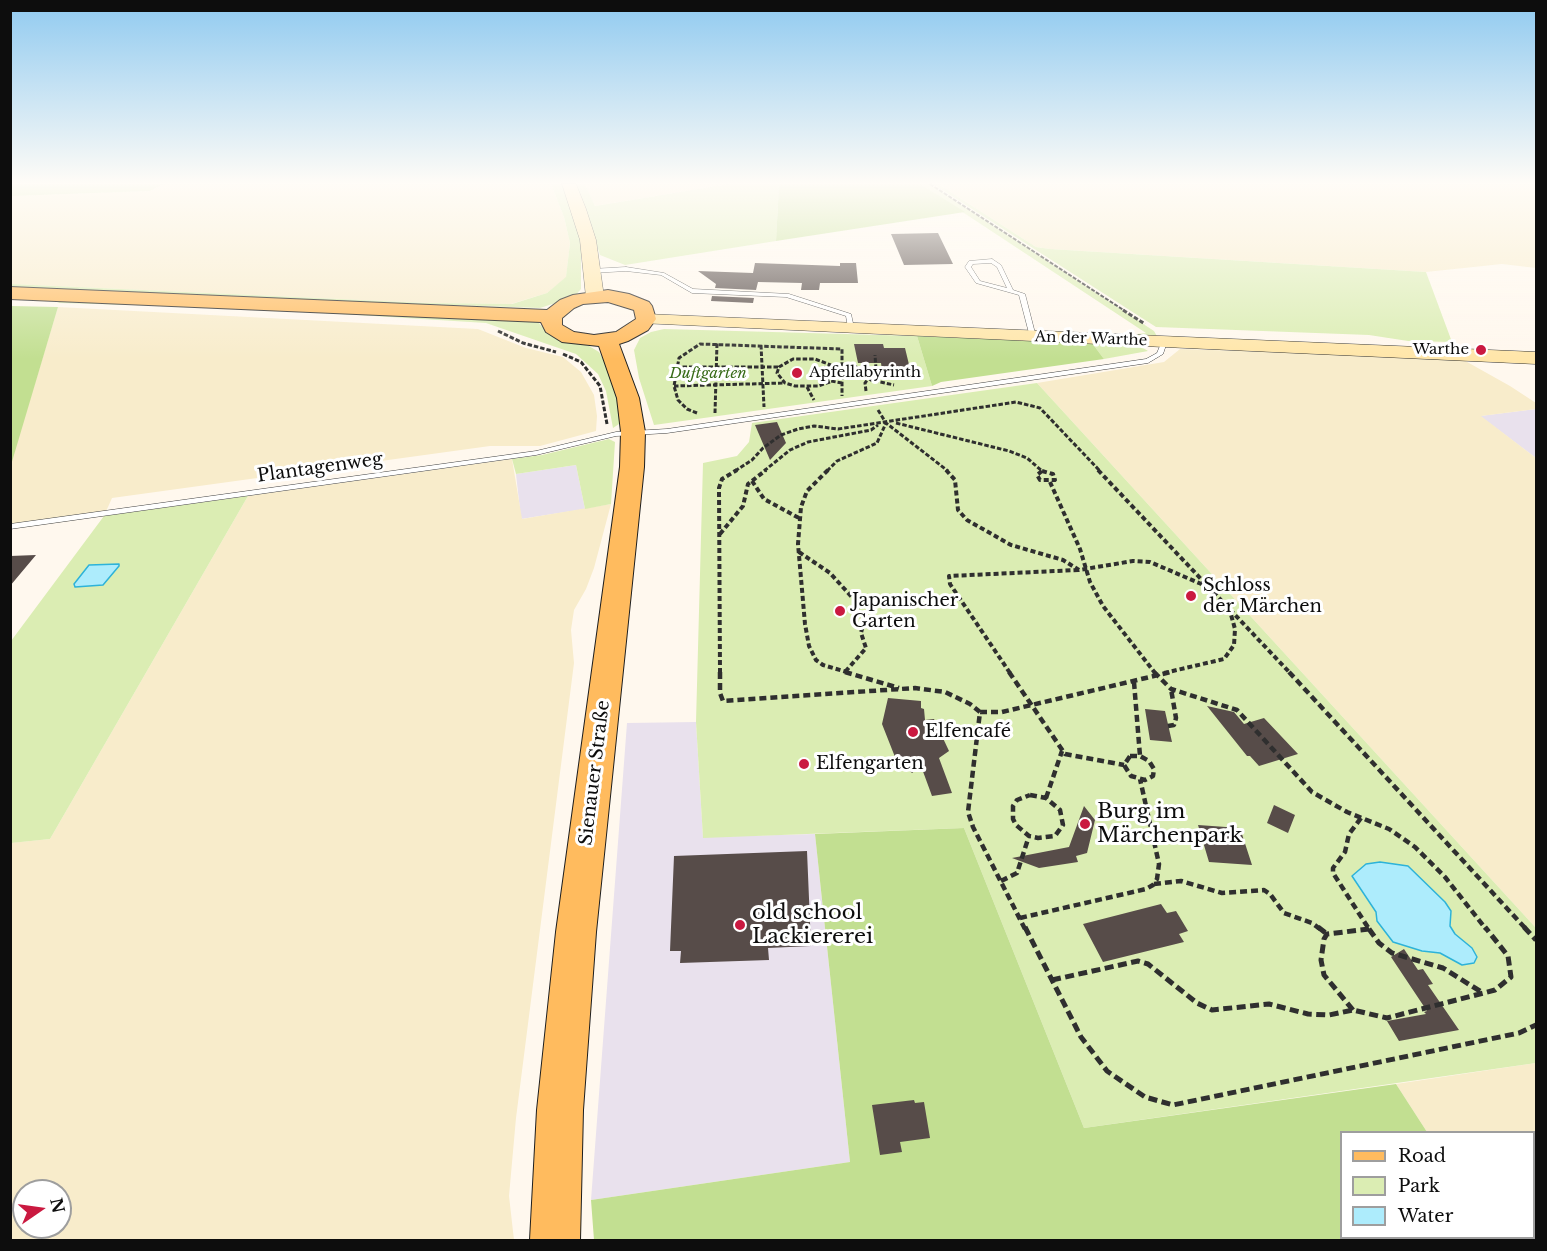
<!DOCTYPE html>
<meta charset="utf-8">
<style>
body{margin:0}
#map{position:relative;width:1547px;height:1251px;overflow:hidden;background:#fff8ee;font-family:"Libre Baskerville",serif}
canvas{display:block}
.frame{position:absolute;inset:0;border:12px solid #0d0d0d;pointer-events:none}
.legend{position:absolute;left:1340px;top:1131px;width:195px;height:108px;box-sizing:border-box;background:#fff;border:2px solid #9e9e9e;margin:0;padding:8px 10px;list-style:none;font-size:18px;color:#0d0d0d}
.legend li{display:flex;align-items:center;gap:12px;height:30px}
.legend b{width:30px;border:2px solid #9e9e9e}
.north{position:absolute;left:12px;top:1179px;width:60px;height:60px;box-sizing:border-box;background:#fff;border:2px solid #9e9e9e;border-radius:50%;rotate:77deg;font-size:16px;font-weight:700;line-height:24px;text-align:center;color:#0d0d0d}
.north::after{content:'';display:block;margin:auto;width:21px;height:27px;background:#ca1940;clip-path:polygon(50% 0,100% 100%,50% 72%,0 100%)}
</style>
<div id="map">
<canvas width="1547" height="1251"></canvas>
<div class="frame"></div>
<ul class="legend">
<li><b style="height:8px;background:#ffbb5e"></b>Road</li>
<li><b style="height:16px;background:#dbedb3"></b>Park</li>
<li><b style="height:16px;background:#adecfc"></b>Water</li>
</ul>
<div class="north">N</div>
</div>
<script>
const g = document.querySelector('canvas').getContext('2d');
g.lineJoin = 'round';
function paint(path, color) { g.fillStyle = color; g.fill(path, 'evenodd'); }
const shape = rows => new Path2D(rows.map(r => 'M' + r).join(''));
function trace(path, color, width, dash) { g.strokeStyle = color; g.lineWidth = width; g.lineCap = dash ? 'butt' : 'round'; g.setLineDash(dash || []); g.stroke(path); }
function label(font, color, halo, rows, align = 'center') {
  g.font = font + ' "Libre Baskerville",serif'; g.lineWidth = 6; g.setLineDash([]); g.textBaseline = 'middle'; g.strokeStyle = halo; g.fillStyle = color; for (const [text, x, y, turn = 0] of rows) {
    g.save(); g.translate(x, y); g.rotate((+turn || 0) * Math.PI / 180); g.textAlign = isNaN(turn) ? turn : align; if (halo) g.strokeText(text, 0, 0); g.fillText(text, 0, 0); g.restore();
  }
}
paint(shape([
 [1536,409,1536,458,1480,416],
 [576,465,585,509,521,519,516,474],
 [696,722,703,837,815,834,850,1162,591,1200,627,723]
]), '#e9e1ed');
paint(shape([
 [163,184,551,184,564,217,570,243,566,278,547,293,511,304,427,303,11,284,10,196,150,191],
 [585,184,729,184,595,206],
 [938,184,1536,184,1536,268,1502,264,1426,272,1050,249,1036,247],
 [58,307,478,329,526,348,563,357,581,372,594,395,597,416,596,431,540,446,490,446,112,498,104,516,11,529,10,465],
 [1180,349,1460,358,1510,386,1536,403,1536,409,1481,416,1536,458,1536,928,1037,383,1164,362],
 [512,459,522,519,611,504,594,568,586,589,574,610,571,630,574,663,516,1118,509,1196,514,1240,11,1240,10,843,50,839,248,496],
 [24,1191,60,1191,60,1227,24,1227],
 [1536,1063,1536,1240,1470,1240,1481,1238,1534,1238,1534,1132,1427,1132,1396,1084]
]), '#f8eccb');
paint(shape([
 [551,184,562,184,569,196,581,242,581,289,574,297,540,308,11,290,11,284,427,303,512,304,547,293,566,277,570,243,564,217],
 [574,184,585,184,595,206,729,184,779,184,776,241,625,265,600,255,584,205],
 [920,184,929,184,1154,331,1158,338,1120,336,1146,333],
 [933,184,938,184,1036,247,1050,249,1426,272,1452,342,1408,341,1369,335,1156,327],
 [60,301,524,320,538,322,544,329,559,339,589,346,599,352,615,381,622,422,613,428,606,391,598,374,576,354,486,323,244,308,58,303],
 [664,329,917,336,932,386,654,425,639,378,634,350,640,338,651,332],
 [1092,343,1138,345,1148,351,1104,359],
 [1037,383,1536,928,1536,1063,1084,1128,964,828,703,838,696,722,703,463,737,456,749,442,752,423],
 [609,439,615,442,611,504,585,509,576,465,516,474,512,459,542,455],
 [248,496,50,839,11,843,11,641,104,516]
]), '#dbedb3');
paint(shape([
 [10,184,163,184,150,191,11,196],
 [779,184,920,184,965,212,776,241],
 [11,306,58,307,11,465,10,306],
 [917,336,1092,343,1104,359,941,382,932,386],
 [964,828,1084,1128,1396,1084,1427,1132,1342,1132,1342,1238,1481,1238,1470,1240,594,1240,591,1200,850,1162,815,834]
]), '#c2df91');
const water = shape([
 [119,564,119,566,103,585,75,587,74,584,89,565,119,564],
 [1380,862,1408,866,1445,902,1451,911,1450,926,1455,934,1472,948,1477,957,1474,963,1462,965,1440,953,1422,951,1393,942,1377,921,1376,912,1352,876,1366,864,1380,862]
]);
paint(water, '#adecfc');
trace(water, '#2db3d9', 1.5);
paint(shape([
 [938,233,953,264,904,265,891,234],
 [755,263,840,266,840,263,856,263,858,283,820,283,819,290,801,290,802,283,758,282,756,290,715,288,716,284,698,271,753,273],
 [712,296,754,298,753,303,711,301],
 [854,344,883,344,884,348,905,348,912,377,883,377,881,363,858,363],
 [777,422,786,443,770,460,755,425],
 [36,555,10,586,10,556],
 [888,698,921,701,921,708,924,709,925,720,934,719,949,751,939,758,952,793,932,796,921,766,912,773,895,757,882,724],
 [1207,706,1234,712,1244,724,1264,718,1298,754,1259,766,1250,756,1247,756],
 [1145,709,1165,711,1172,742,1150,740],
 [1274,805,1295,815,1288,833,1267,823],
 [1084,806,1095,820,1087,853,1076,856,1078,862,1039,868,1012,858,1069,847],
 [1198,825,1240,828,1252,865,1209,862],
 [807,851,811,946,768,948,769,960,680,963,681,951,670,951,674,856],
 [1161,904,1167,913,1176,911,1188,931,1179,934,1184,942,1103,962,1083,924],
 [1404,949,1418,970,1423,969,1433,984,1428,985,1459,1030,1399,1041,1387,1021,1426,1014,1424,1012,1427,1011,1391,957],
 [914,1100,915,1103,924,1102,930,1138,900,1142,902,1152,880,1155,872,1105]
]), '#574c49');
const lane = shape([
 [992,259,1001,265,1013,290,1025,294,1036,337,1035,338,1030,337,1019,295,976,283,965,267,969,261,992,259],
 [991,263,997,267,1007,288,980,281,971,267,973,264,991,263],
 [626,267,664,273,693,289,789,294,851,314,854,328,851,330,848,328,846,316,786,297,692,293,661,275,626,271,592,273,589,271,592,269,626,267],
 [1162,341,1167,342,1163,354,1148,363,667,433,616,436,536,455,10,529,10,524,536,451,616,432,667,429,1146,359,1157,353,1162,341]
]);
const secondary = shape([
 [562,184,576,184,586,209,596,240,604,297,601,301,589,301,586,297,580,240,562,184],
 [646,314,1536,352,1536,364,640,323,637,319,640,315,646,314]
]);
const primary = shape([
 [10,287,547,310,560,300,573,295,608,290,629,294,649,302,652,306,656,319,648,330,628,341,619,344,639,398,645,432,644,467,596,932,583,1110,580,1240,530,1240,537,1110,556,932,620,467,621,432,617,398,599,346,562,342,546,332,541,322,10,299,10,287],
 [608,302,634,310,636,319,616,332,594,335,574,332,562,325,562,318,574,308,583,304,608,302]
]);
trace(lane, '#404040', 1);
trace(secondary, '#2f2f2f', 1);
trace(primary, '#1e1e1e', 2);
trace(shape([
 [930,184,1125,311]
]), '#2f2f2f', 2, [4, 1.5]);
trace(shape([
 [1123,310,1145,324],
 [498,331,523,343,556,352],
 [761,345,764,407],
 [563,354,581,362,600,386,607,424],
 [676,367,779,367],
 [830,382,818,386,795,386,785,383,777,373,779,367,793,359,815,359,831,365],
 [842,383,825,380,818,373,827,366,855,366,871,380,894,385],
 [674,386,785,383],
 [807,387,814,400],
 [866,391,865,383,876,369,875,355],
 [878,410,886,423],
 [697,413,687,409,678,400,674,386,679,358,700,344,842,349,842,396],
 [715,413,717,343],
 [896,423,1009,451,1027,458,1042,471],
 [735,471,752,460,763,448,781,435,798,429,814,426,838,429,1016,402,1040,408,1100,471],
 [764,471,790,450,808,442,871,430,878,425],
 [827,471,837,461,877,443,886,423,948,471]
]), '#2f2f2f', 3, [4.5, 2]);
trace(shape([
 [828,470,807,491,801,507,798,544,805,624,809,646,816,660,823,665,850,673],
 [946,470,955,480,958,510,967,520,1011,545,1063,560,1079,570,1133,561,1150,562,1206,586],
 [1098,470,1290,673],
 [1042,471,1053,474,1055,480,1040,480,1037,475,1042,471],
 [752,481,764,499,799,518],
 [1050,482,1080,549,1090,582,1103,606,1155,673],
 [720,534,743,506,748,484,766,470],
 [799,552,830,573,860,606,864,621,861,633,866,648,845,672],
 [720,673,719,488,722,479,737,470],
 [1010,673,950,584,949,576,1078,570],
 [1164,673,1224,659,1234,645,1235,629,1230,611]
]), '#2f2f2f', 4, [5, 3]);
trace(shape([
 [720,672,720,693,723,701,915,688,945,692,970,704,980,712,968,812,973,827,1025,929],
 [845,672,899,688],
 [1009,672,1065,754,1124,765],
 [1154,672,1171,689,1237,710,1312,792,1347,812,1389,829,1415,847,1445,877,1486,929],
 [1289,672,1526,929],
 [1134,682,1140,756],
 [980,712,1002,712,1171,672],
 [1168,726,1174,725,1176,718,1171,689],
 [1130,756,1140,756,1149,761,1154,769,1153,776,1145,780,1131,776,1124,765,1130,756],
 [1030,795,1046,798,1060,810,1063,825,1055,836,1038,838,1029,836,1016,825,1013,819,1013,806,1017,800,1030,795],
 [1046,798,1062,751],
 [1361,818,1349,834,1345,852,1333,868,1333,873,1369,929],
 [1001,881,1017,873,1029,836],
 [1154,884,1181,881,1222,893,1264,890,1270,894,1284,913,1312,923,1320,929],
 [1020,918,1146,889,1153,885,1157,879,1159,864,1140,779]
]), '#2f2f2f', 4.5, [7, 4]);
trace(shape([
 [1025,927,1081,1037,1107,1071,1145,1097,1173,1105,1519,1033,1536,1025],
 [1318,927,1327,934],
 [1524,927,1536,940],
 [1369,929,1379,943,1392,953,1443,968,1483,993],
 [1052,980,1138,961,1148,964,1197,1003,1212,1010,1269,1004,1308,1014,1329,1015,1353,1010,1387,1018,1495,990,1511,977,1508,956,1485,927],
 [1353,1010,1324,975,1321,960,1324,939,1327,934,1369,929,1368,927]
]), '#2f2f2f', 5, [9, 4.5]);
paint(lane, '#fff');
paint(secondary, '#ffe6a9');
paint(primary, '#ffbb5e');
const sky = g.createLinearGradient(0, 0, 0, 359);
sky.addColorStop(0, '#90caf0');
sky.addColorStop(0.51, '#fffcf7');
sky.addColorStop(1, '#fffcf700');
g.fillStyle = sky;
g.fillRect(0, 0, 1547, 359);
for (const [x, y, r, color] of [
 [1481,350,6,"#ca1940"],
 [797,373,6,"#ca1940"],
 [1191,596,6,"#ca1940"],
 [840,611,6,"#ca1940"],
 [913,732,6,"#ca1940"],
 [804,764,6,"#ca1940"],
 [1085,824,6,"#ca1940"],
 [740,925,6,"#ca1940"]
]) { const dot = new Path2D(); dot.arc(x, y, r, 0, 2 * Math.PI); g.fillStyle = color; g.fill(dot); trace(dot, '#fff', 2); }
label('15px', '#0d0d0d', '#fff', [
 ["An der Warthe",1091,339,2]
]);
label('15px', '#0d0d0d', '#fff', [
 ["Warthe",1469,350],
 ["Apfellabyrinth",809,373,"left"]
], 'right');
label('italic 15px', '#386b18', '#fff', [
 ["Duftgarten",708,374]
]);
label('18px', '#0d0d0d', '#fff', [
 ["Plantagenweg",320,468,-8],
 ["Sienauer Straße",595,773,-83]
]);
label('18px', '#0d0d0d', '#fff', [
 ["Schloss",1203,586],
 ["der Märchen",1203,607],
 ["Japanischer",852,601],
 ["Garten",852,622],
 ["Elfencafé",925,732],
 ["Elfengarten",816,764]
], 'left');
label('21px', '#0d0d0d', '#fff', [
 ["Burg im",1097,812],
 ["Märchenpark",1097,836],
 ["old school",752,913],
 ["Lackiererei",752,937]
], 'left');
</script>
